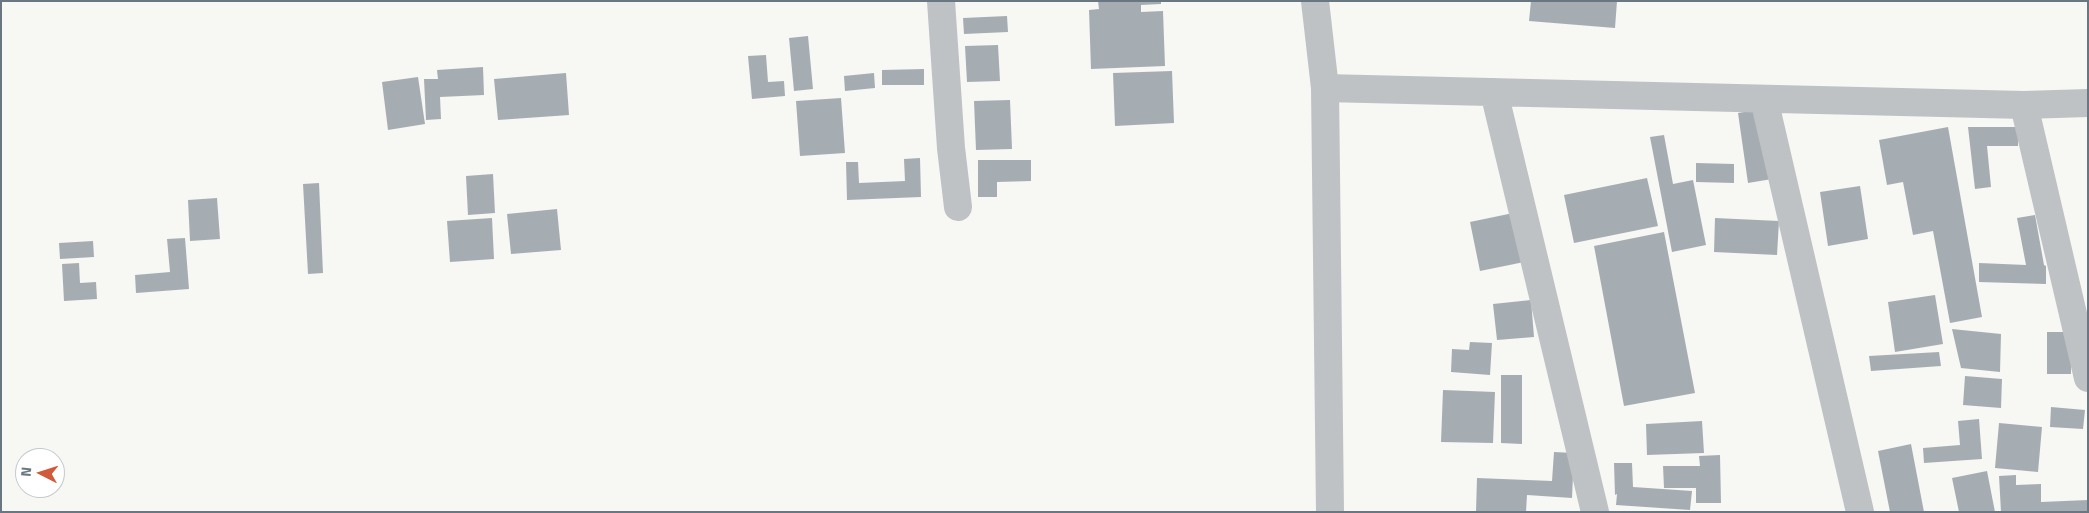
<!DOCTYPE html>
<style>
body{margin:0}
#map{position:relative;width:2089px;height:513px;overflow:hidden;background:#f7f7f4;font-family:"Titillium Web",sans-serif}
canvas{display:block}
.frame{position:absolute;inset:0;border:2px solid #697782;pointer-events:none}
.north{position:absolute;left:15px;top:448px;width:50px;height:50px;box-sizing:border-box;background:#fff;border:1px solid #c3c9cd;border-radius:50%;rotate:275deg;font-size:14px;font-weight:700;line-height:20px;text-align:center;color:#697782}
.north::after{content:'';display:block;margin:auto;width:18px;height:22px;background:#d05a3a;clip-path:polygon(50% 0,100% 100%,50% 72%,0 100%)}
</style>
<div id="map">
<canvas width="2089" height="513"></canvas>
<div class="frame"></div>
<div class="north">N</div>
</div>
<script>
const g = document.querySelector('canvas').getContext('2d');
g.lineJoin = 'round';
function paint(path, color) { g.fillStyle = color; g.fill(path, 'evenodd'); }
const shape = rows => new Path2D(rows.map(r => 'M' + r).join(''));
function trace(path, color, width, dash) { g.strokeStyle = color; g.lineWidth = width; g.lineCap = dash ? 'butt' : 'round'; g.setLineDash(dash || []); g.stroke(path); }
paint(shape([
 [1098,1,1161,1,1161,4,1141,5,1141,12,1163,11,1165,66,1091,69,1089,10,1099,9],
 [1531,1,1617,1,1615,28,1529,21],
 [1007,16,1008,32,964,34,963,18],
 [808,36,813,89,794,91,789,38],
 [998,45,1000,81,967,82,965,46],
 [766,55,768,82,784,81,785,96,752,99,748,56],
 [483,67,484,95,440,97,441,119,426,120,424,79,438,79,437,70],
 [924,69,924,85,882,85,882,70],
 [1172,71,1174,123,1115,126,1113,73],
 [566,73,569,115,498,120,494,79],
 [874,73,875,88,845,91,844,76],
 [418,77,425,124,388,130,382,82],
 [841,98,845,153,800,156,796,101],
 [1010,100,1012,149,976,150,974,101],
 [1762,109,1772,179,1748,183,1738,113],
 [1948,127,1982,317,1950,323,1933,231,1913,235,1903,182,1887,185,1879,140],
 [1968,127,2018,127,2018,146,1987,146,1991,187,1975,189],
 [1664,135,1673,184,1693,180,1706,245,1672,252,1650,137],
 [920,158,921,197,847,200,846,162,858,162,859,183,905,181,904,159],
 [978,160,1031,160,1031,181,997,182,997,197,978,197],
 [1696,163,1734,164,1734,183,1696,182],
 [493,174,495,213,468,215,466,176],
 [1647,178,1658,226,1574,243,1564,195],
 [319,183,323,273,308,274,303,184],
 [1860,186,1868,239,1828,246,1820,192],
 [217,198,220,239,190,241,188,200],
 [557,209,561,250,511,254,507,214],
 [1518,212,1529,261,1480,271,1470,222],
 [2035,215,2044,265,2046,266,2046,284,1979,282,1979,263,2026,265,2017,218],
 [492,218,494,259,450,262,447,221],
 [1715,218,1779,221,1777,255,1714,252],
 [1664,232,1695,393,1624,406,1594,246],
 [185,238,189,289,136,293,135,275,170,272,167,239],
 [93,241,94,257,60,259,59,243],
 [79,263,80,283,96,282,97,299,64,301,62,264],
 [1935,295,1943,344,1895,352,1888,302],
 [1531,300,1534,337,1497,340,1493,304],
 [1952,329,2001,334,2000,372,1961,368],
 [2047,332,2071,332,2071,374,2047,374],
 [1470,342,1492,343,1490,375,1451,372,1452,349,1469,350],
 [1939,352,1941,366,1871,371,1869,356],
 [1501,375,1522,375,1522,444,1501,443],
 [1965,376,2002,379,2001,408,1963,405],
 [1443,390,1495,392,1493,443,1441,442],
 [2051,407,2085,410,2083,429,2050,427],
 [1979,419,1982,459,1924,463,1923,448,1960,445,1958,421],
 [1702,421,1704,453,1647,455,1646,424],
 [1999,423,2042,427,2038,472,1995,468],
 [1911,444,1924,512,1890,512,1878,451],
 [1554,452,1574,453,1572,498,1527,495,1526,512,1476,512,1477,478,1552,481],
 [1720,455,1721,503,1696,503,1696,488,1664,488,1663,466,1700,466,1699,456],
 [1614,463,1632,463,1633,487,1692,491,1690,510,1616,505,1617,494,1615,495],
 [1987,471,1995,512,1959,512,1952,478],
 [2016,475,2016,485,2041,484,2041,502,2088,500,2088,512,2001,512,1999,476]
]), '#a6adb2');
trace(shape([
 [941,1,951,148,958,207],
 [1325,88,2024,105,2088,103],
 [1494,92,1595,512],
 [1764,99,1860,512],
 [2024,105,2088,378]
]), '#bec2c5', 28);
trace(shape([
 [1315,1,1325,88,1330,512]
]), '#bec2c5', 28);
</script>
